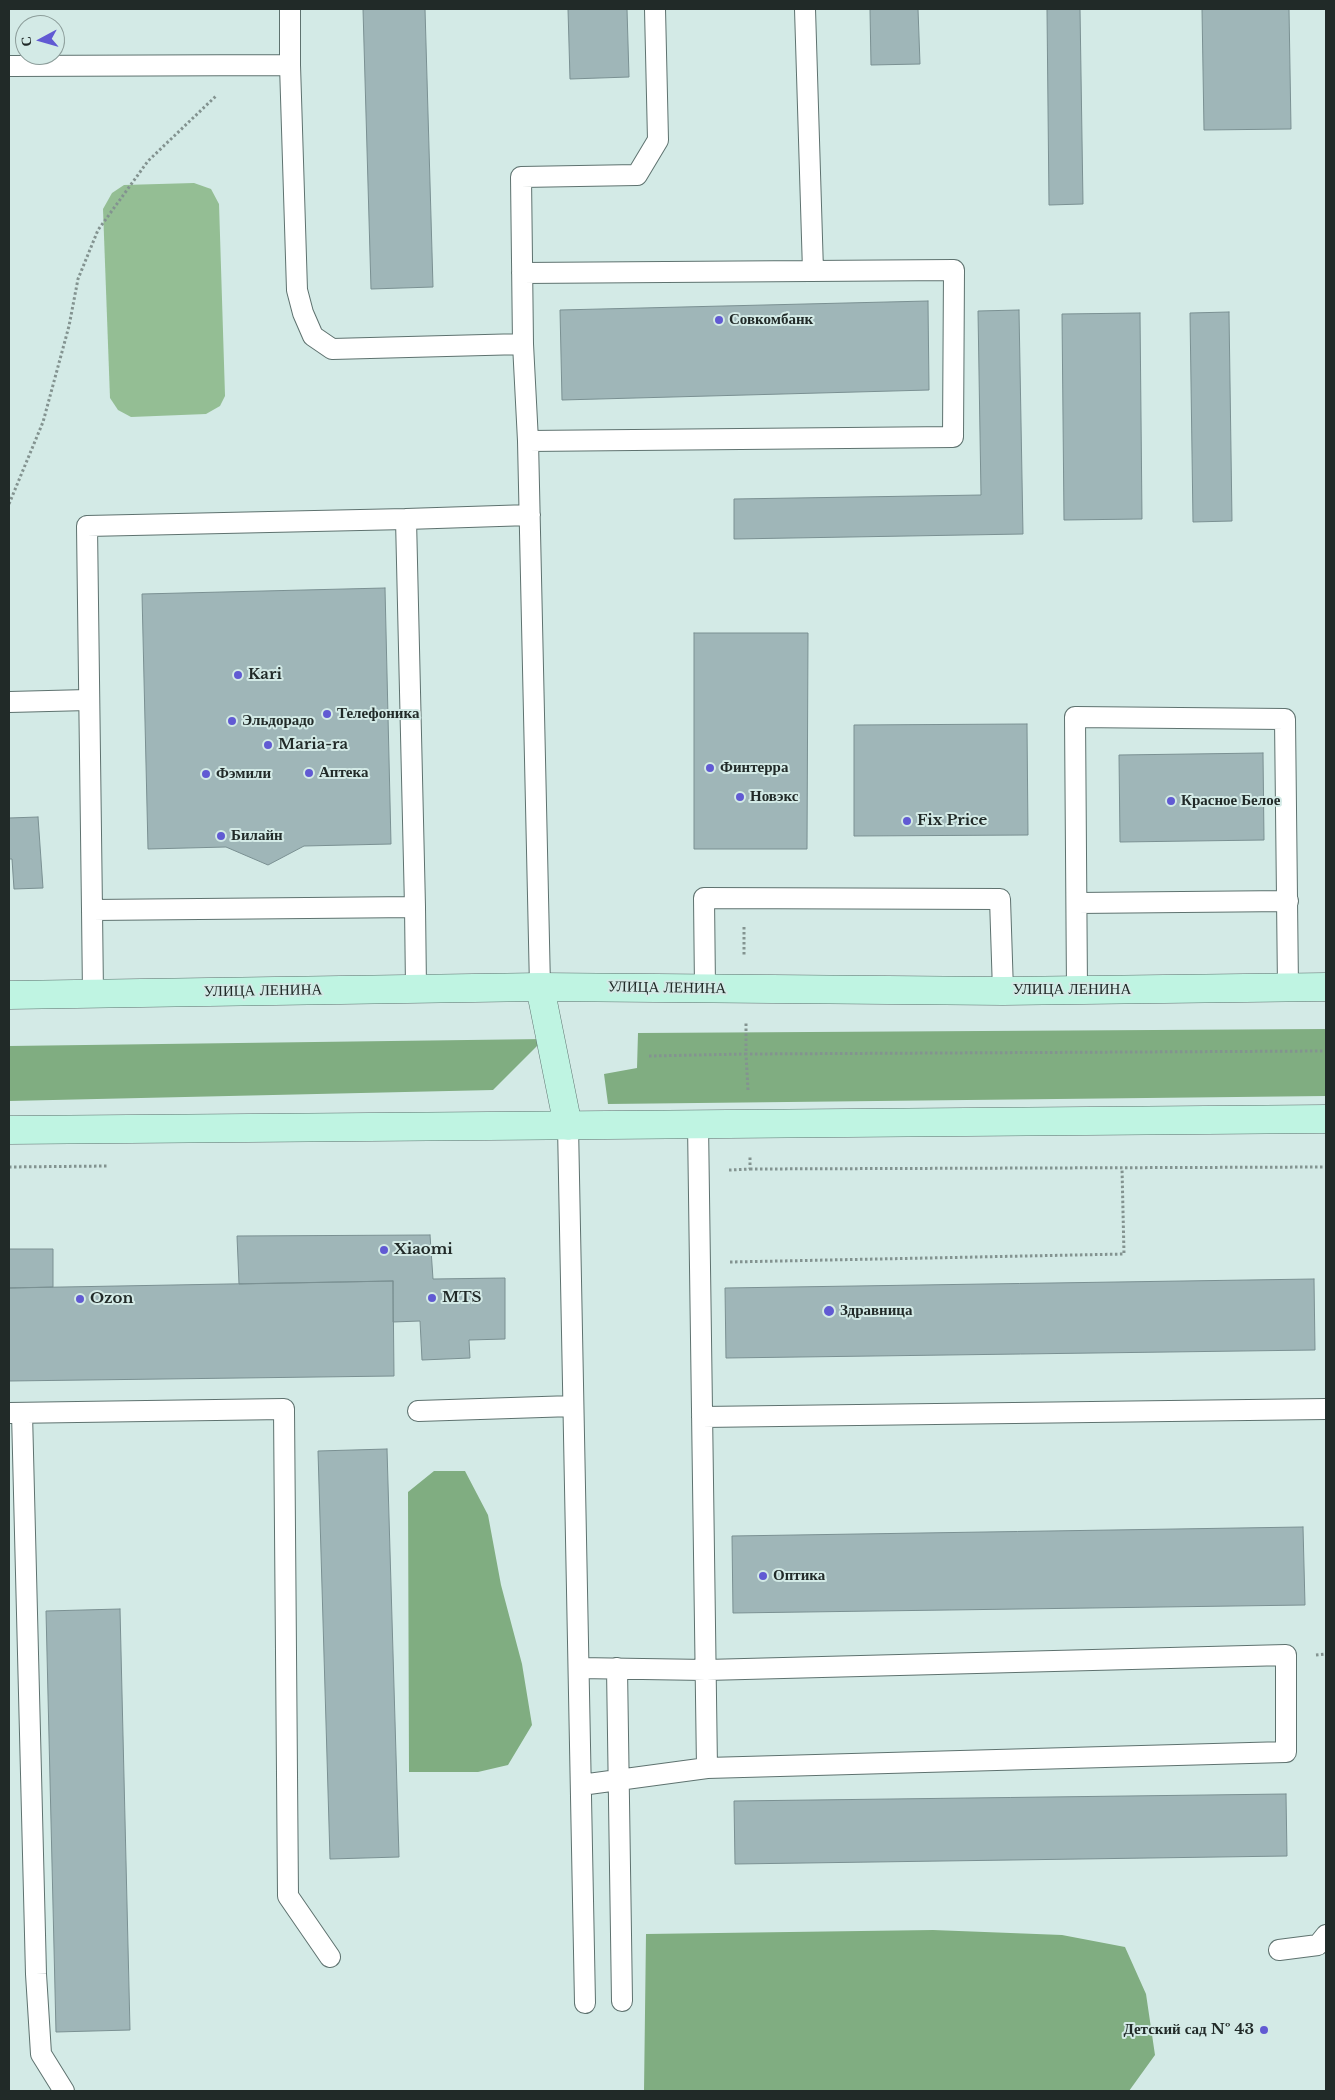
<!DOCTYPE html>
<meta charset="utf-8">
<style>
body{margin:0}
#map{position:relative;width:1335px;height:2100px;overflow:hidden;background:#d3eae6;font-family:"Libre Baskerville",serif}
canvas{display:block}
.frame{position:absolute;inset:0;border:10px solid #212a28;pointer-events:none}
.north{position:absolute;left:15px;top:15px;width:50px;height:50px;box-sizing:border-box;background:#d3eae6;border:1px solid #8c9d9a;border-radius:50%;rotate:264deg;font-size:14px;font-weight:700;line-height:20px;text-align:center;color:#212a28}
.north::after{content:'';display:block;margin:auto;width:18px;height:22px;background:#615ad3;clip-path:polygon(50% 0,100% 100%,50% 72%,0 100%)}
</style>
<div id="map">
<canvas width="1335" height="2100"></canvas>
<div class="frame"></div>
<div class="north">С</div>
</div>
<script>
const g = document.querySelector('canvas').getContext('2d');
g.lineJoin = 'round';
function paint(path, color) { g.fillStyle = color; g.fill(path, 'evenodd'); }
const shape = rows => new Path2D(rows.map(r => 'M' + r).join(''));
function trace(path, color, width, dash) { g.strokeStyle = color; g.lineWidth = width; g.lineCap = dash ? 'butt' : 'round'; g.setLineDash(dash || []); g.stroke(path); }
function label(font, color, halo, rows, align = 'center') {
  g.font = font + ' "Libre Baskerville",serif'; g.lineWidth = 4; g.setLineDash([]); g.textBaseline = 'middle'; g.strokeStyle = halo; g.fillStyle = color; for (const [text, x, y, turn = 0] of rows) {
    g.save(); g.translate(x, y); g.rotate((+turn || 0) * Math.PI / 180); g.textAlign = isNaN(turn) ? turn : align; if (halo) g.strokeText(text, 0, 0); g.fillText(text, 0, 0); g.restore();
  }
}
paint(shape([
 [194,183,211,189,219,204,225,396,220,406,206,414,131,417,118,410,110,398,103,209,112,193,124,185]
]), '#94be94');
paint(shape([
 [1326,1029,1326,1096,608,1104,604,1074,637,1068,638,1033],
 [544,1039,493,1090,9,1101,9,1046],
 [434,1471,465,1471,488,1515,501,1585,522,1664,532,1725,508,1765,478,1772,409,1772,408,1492],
 [933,1930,1062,1935,1125,1947,1146,1994,1155,2055,1129,2091,644,2091,646,1934]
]), '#80ad81');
const building = shape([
 [363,9,425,9,433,287,371,289,363,9],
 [568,9,627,9,629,77,570,79,568,9],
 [870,9,918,9,920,64,871,65,870,9],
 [1047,9,1080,9,1083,204,1049,205,1047,9],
 [1202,9,1289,9,1291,129,1204,130,1202,9],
 [928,301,929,390,562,400,560,310,928,301],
 [1019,310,1023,534,734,539,734,499,981,495,978,311,1019,310],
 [1229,312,1232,521,1193,522,1190,313,1229,312],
 [1140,313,1142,519,1064,520,1062,314,1140,313],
 [385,588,391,844,304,846,268,865,226,847,148,849,142,594,385,588],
 [694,633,808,633,807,849,694,849,694,633],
 [1027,724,1028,835,854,836,854,725,1027,724],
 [1263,753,1264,840,1120,842,1119,755,1263,753],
 [38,817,43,888,14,889,12,859,9,859,9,818,38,817],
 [430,1235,433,1279,505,1278,505,1339,469,1340,470,1358,422,1360,420,1321,393,1322,393,1281,239,1284,237,1236,430,1235],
 [9,1249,53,1249,53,1287,9,1288,9,1249],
 [1314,1279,1315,1350,726,1358,725,1288,1314,1279],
 [393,1281,394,1376,9,1381,9,1288,393,1281],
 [387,1449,399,1857,330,1859,318,1451,387,1449],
 [1303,1527,1305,1605,733,1613,732,1536,1303,1527],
 [120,1609,130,2030,56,2032,46,1611,120,1609],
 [1286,1794,1287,1856,735,1864,734,1801,1286,1794]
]);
paint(building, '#9fb6b8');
trace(building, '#7a9092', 1);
const lane = shape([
 [805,9,813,271],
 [290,65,290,9],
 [9,66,290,65,297,290,303,313,313,336,332,349,523,344],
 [522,273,954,270,953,437,528,441,540,987],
 [528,441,523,344,521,177,637,175,658,140,655,9],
 [406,519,530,515],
 [9,702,88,700],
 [1077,903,1288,901],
 [415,907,92,910,87,526,406,519,415,907,416,988],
 [92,910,93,995],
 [705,988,704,898,1000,899,1003,991],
 [1077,990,1075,717,1285,719,1288,988],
 [568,1126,585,2003],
 [418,1411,573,1406],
 [9,1413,284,1409,288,1896,330,1957],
 [22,1413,36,1974,41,2054,64,2091],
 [702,1417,1326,1409],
 [579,1668,706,1670,1286,1655,1286,1752,707,1768],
 [617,1668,622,2001],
 [581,1785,707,1768,698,1124],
 [1279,1950,1318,1945,1326,1935]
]);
const secondary = shape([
 [540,987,568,1126],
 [9,995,540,987,1003,991,1326,987],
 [9,1130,1326,1119]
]);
trace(lane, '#5e726f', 22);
trace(secondary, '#5e726f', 29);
trace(shape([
 [9,504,43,422,69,326,78,279,98,230,148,161,216,96],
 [744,927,744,955],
 [649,1056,746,1054,746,1021],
 [748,1090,746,1054,1326,1051],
 [9,1167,108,1166],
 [750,1169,1326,1167],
 [729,1170,750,1169,750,1157],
 [730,1262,1124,1254,1122,1168],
 [1316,1655,1326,1654]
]), '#839390', 3, [2.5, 2.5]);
trace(lane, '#fff', 20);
trace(secondary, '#bff4e2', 28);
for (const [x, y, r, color] of [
 [719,320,5,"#615ad3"],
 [238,675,5,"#615ad3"],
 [327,714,5,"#615ad3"],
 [232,721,5,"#615ad3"],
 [268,745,5,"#615ad3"],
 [710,768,5,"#615ad3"],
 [309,773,5,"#615ad3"],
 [206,774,5,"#615ad3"],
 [740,797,5,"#615ad3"],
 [1171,801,5,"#615ad3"],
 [907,821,5,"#615ad3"],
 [221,836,5,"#615ad3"],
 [384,1250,5,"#615ad3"],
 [432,1298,5,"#615ad3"],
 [80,1299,5,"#615ad3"],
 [829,1311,6,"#615ad3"],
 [763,1576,5,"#615ad3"],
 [1264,2030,5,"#615ad3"]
]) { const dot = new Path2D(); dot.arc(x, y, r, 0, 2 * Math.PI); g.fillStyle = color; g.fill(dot); trace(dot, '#d3eae6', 2); }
label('bold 15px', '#212a28', '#d3eae6', [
 ["Совкомбанк",729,320],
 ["Kari",248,675],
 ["Телефоника",337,714],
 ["Эльдорадо",242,721],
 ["Maria-ra",278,745],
 ["Финтерра",720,768],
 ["Аптека",319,773],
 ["Фэмили",216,774],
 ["Новэкс",750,797],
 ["Красное Белое",1181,801],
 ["Fix Price",917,821],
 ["Билайн",231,836],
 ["Xiaomi",394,1250],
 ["MTS",442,1298],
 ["Ozon",90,1299],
 ["Здравница",840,1311],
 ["Оптика",773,1576],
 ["Детский сад № 43",1254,2030,"right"]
], 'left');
label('15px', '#212a28', '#d3eae6', [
 ["УЛИЦА ЛЕНИНА",667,988,1],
 ["УЛИЦА ЛЕНИНА",1072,990],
 ["УЛИЦА ЛЕНИНА",263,991,-1]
]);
</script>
